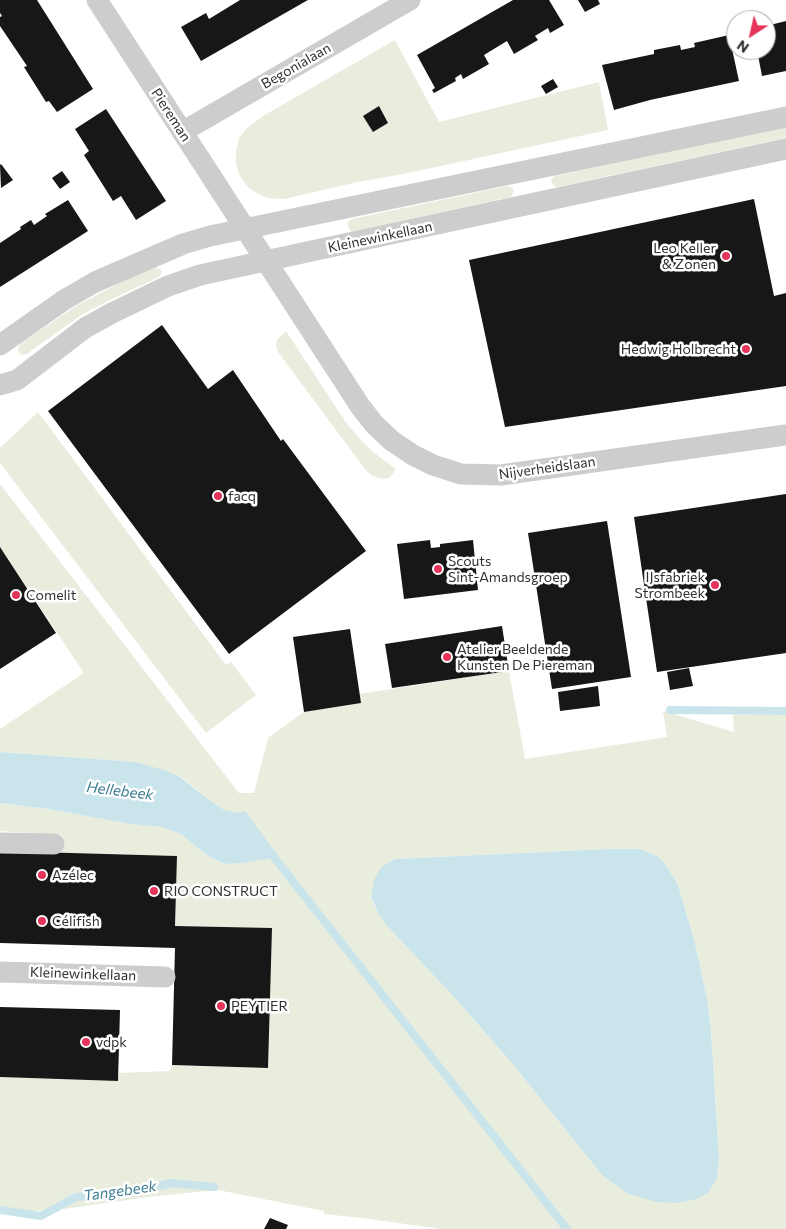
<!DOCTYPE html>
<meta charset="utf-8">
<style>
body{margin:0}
#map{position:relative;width:786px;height:1229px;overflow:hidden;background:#fff;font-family:Commissioner,sans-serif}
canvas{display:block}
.north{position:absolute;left:726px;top:10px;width:50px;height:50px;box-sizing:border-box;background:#fff;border:1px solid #acacac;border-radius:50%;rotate:215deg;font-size:14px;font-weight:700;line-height:20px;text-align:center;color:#303030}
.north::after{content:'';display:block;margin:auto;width:18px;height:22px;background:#e63359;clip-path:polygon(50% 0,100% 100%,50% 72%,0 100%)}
</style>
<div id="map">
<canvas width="786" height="1229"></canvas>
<div class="north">N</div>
</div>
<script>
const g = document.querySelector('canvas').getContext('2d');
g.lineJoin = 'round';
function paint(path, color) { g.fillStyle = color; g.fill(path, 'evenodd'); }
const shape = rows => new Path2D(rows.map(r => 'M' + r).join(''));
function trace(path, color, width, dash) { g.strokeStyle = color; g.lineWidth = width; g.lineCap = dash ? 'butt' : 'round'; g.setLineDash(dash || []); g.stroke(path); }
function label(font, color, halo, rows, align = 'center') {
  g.font = font + ' Commissioner,sans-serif'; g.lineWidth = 5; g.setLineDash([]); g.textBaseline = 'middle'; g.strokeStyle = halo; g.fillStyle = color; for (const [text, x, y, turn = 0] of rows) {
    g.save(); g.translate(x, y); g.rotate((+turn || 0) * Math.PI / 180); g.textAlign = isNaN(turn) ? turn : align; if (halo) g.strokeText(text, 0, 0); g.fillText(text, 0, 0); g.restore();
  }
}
paint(shape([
 [395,40,439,122,599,82,608,130,408,173,353,183,284,199,267,198,253,191,246,185,239,174,236,164,236,152,239,138,246,129,263,116],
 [786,126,786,138,557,187,554,186,551,182,552,178,555,176],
 [507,186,511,187,514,190,511,197,355,231,351,231,348,227,348,222,352,219],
 [155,267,160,269,162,272,159,277,108,301,83,314,28,353,23,355,19,353,18,348,20,344,76,306,129,278],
 [286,331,345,421,359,438,373,452,396,469,390,477,385,479,378,478,371,475,365,469,278,352,276,346,277,340],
 [38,412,226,665,231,662,256,695,206,733,0,463,0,448],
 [0,484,239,793,254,793,268,738,304,712,360,703,359,694,509,671,525,759,667,737,663,711,734,732,733,715,786,715,786,1229,442,1229,362,1218,324,1214,324,1211,218,1190,156,1196,56,1210,0,1212,0,1077,118,1081,119,1073,170,1071,172,1065,268,1068,271,928,175,926,177,856,62,853,61,835,0,831,0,803,48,809,131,824,162,827,181,834,208,856,225,864,233,864,253,860,207,798,181,777,136,762,0,752,0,729,84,673,0,547],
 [609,849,640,849,657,856,678,885,695,943,707,999,711,1031,719,1159,717,1178,687,1200,679,1203,628,1194,602,1175,511,1062,455,998,390,929,373,904,386,864,395,859]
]), '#e8edde');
paint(shape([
 [0,752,136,762,167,771,180,777,213,803,224,810,237,813,245,811,279,857,243,863,225,864,208,856,181,834,162,827,131,824,48,809,0,803],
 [609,849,640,849,657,856,662,860,678,885,695,943,707,999,711,1031,719,1159,717,1178,708,1193,696,1199,678,1203,657,1202,628,1194,602,1175,511,1062,455,998,390,929,379,915,371,896,374,880,380,869,386,864,395,859]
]), '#cae4ec');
trace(shape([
 [670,710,786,711],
 [269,851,567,1229],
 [0,1210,41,1216,76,1197,134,1192,172,1183,214,1187]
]), '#cae4ec', 8);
paint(shape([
 [0,0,37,0,93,89,57,112,49,101,46,102,24,67,27,66,0,26,0,17,2,16,0,13],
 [240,0,308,0,201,61,181,27,206,13,209,19],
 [513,0,549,0,564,25,550,33,548,28,535,36,538,40,514,54,507,41,484,55,489,64,463,79,461,74,455,78,456,81,434,93,432,90,435,88,417,55],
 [578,0,598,0,600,4,585,12],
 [786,21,786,71,762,76,757,50,766,50,766,26],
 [729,35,739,81,650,100,614,110,602,65,654,54,654,50,680,45,681,50,695,47,694,43],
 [553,79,558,87,546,94,541,86],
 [379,106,388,123,373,132,363,116],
 [106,109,166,201,136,220,121,196,113,201,84,155,89,151,75,129],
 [1,164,13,180,1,188,0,165],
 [62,171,70,182,60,189,52,178],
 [754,199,774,296,786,293,786,386,505,427,469,260],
 [68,200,88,231,0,287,0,243,21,229,20,227,31,220,34,225,47,216,45,214],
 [162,325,208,389,233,370,281,441,283,439,366,551,229,654,48,411],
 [786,494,786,653,657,672,634,517],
 [607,521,631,677,552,689,528,533],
 [430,540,431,548,440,547,440,544,473,540,478,590,404,599,397,544],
 [0,547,56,633,0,669],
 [502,626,509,671,392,688,385,644],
 [350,629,361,703,304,712,293,637],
 [689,668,693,686,670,690,667,672],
 [598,686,600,706,560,711,558,692],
 [0,851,177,856,175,926,272,928,268,1068,172,1065,175,948,0,943],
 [0,1007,120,1010,118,1081,0,1077],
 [270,1218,288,1225,286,1229,264,1229]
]), '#171717');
trace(shape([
 [97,0,360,406,374,424,392,441,413,455,433,465,461,474,501,475,786,435],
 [182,132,410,0],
 [0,345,64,300,95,282,183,244,210,236,786,117],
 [0,385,17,380,85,328,112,313,168,286,200,275,786,149],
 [0,843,54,844],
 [0,972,165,977]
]), '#cdcdcd', 21);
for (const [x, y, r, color] of [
 [726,256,5,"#e63359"],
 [746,349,5,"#e63359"],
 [218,496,5,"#e63359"],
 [438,569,5,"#e63359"],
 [715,585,5,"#e63359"],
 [16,595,5,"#e63359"],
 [447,657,5,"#e63359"],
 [42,875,5,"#e63359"],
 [154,891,5,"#e63359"],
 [42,921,5,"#e63359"],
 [221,1006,5,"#e63359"],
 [86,1042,5,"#e63359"]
]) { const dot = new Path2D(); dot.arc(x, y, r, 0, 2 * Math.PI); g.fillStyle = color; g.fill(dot); trace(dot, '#fff', 2); }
label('14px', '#303030', '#fff', [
 ["Begonialaan",296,66,-30],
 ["Piereman",171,115,57],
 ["Kleinewinkellaan",380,237,-12],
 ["Nijverheidslaan",547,468,-8],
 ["Kleinewinkellaan",83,974,2]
]);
label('14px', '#303030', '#fff', [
 ["Leo Keller",716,248,"right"],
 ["& Zonen",716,264,"right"],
 ["Hedwig Holbrecht",736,349,"right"],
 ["facq",228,496],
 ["Scouts",448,561],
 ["Sint-Amandsgroep",448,577],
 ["IJsfabriek",705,577,"right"],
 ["Strombeek",705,593,"right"],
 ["Comelit",26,595],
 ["Atelier Beeldende",457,649],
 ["Kunsten De Piereman",457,665],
 ["Azélec",52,875],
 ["RIO CONSTRUCT",164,891],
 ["Célifish",52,921],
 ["PEYTIER",231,1006],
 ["vdpk",96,1042]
], 'left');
label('italic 15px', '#3d7d93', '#fff', [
 ["Hellebeek",120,791,7],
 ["Tangebeek",120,1191,-8]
]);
</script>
